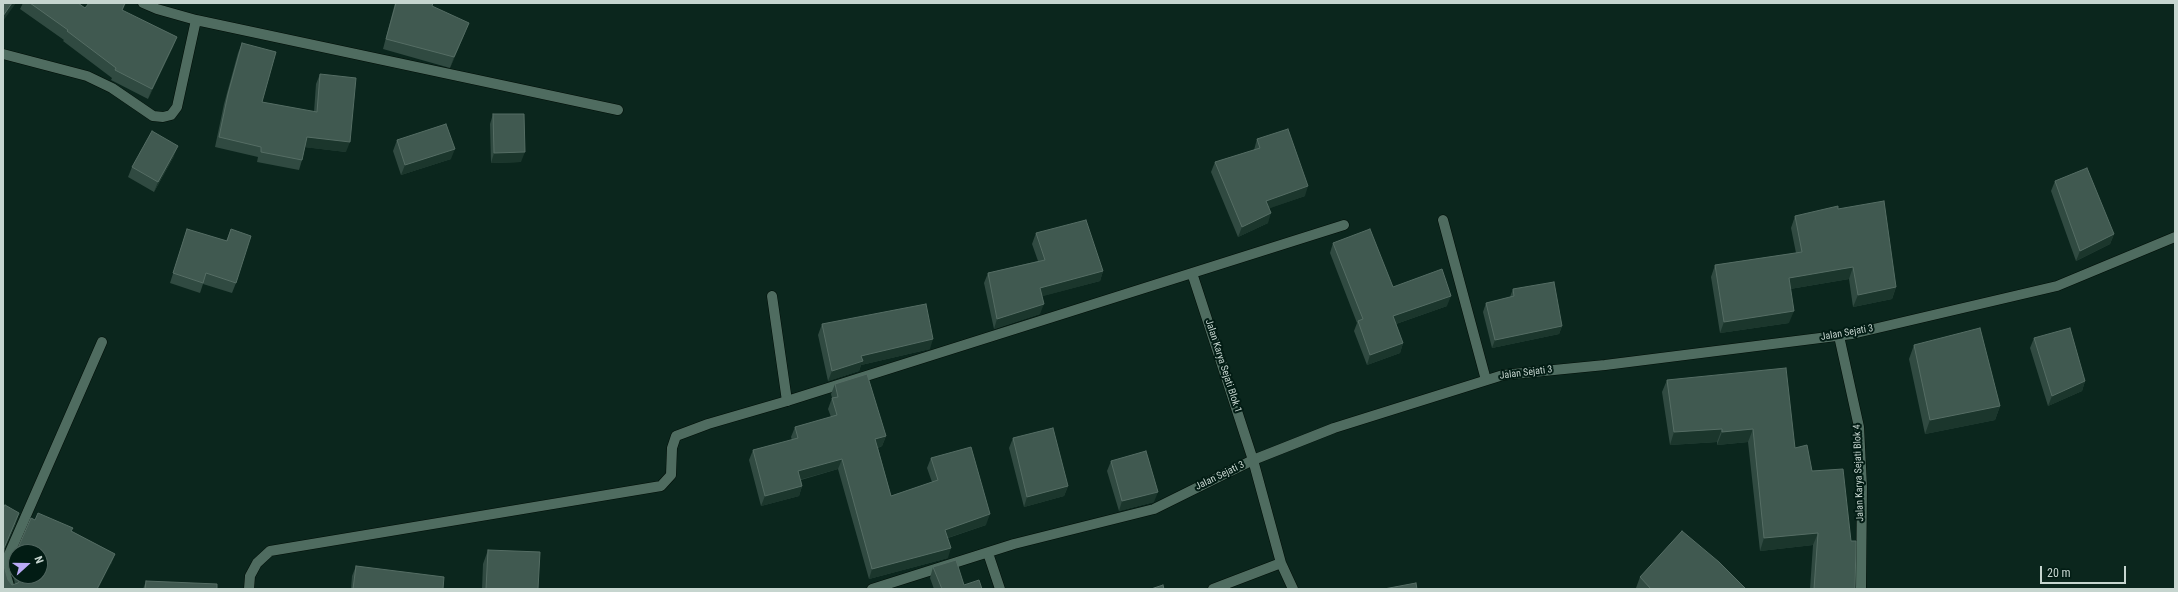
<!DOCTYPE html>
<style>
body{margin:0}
#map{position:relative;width:2178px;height:592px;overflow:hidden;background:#0b261d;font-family:"Roboto Condensed",sans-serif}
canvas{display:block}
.frame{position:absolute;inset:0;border:4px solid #c6d5cf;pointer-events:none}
.north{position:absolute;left:8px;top:544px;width:40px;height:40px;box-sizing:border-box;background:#021c14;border:1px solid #50665f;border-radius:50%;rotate:69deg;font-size:11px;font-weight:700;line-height:16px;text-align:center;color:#c6d5cf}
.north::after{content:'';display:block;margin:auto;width:14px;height:18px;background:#baaaf6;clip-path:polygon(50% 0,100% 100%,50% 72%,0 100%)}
.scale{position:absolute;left:2040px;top:566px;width:86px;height:18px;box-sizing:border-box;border:2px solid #c6d5cf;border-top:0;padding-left:5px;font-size:12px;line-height:14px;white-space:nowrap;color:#c6d5cf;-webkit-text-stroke:3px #021c14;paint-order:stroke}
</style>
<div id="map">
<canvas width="2178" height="592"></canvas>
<div class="frame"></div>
<div class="north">N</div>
<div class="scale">20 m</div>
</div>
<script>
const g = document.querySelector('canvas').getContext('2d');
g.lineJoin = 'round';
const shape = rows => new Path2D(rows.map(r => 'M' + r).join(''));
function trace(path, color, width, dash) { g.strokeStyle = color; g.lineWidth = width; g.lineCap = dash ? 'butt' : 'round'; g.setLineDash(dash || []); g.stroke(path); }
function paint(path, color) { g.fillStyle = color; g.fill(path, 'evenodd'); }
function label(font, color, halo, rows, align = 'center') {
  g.font = font + ' "Roboto Condensed",sans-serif'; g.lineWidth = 4; g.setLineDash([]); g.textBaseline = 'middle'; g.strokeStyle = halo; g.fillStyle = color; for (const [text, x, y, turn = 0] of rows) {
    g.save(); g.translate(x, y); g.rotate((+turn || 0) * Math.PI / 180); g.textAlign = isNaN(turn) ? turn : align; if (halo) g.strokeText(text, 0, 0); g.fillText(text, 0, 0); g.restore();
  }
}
const service = shape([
 [772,296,787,401]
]);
const minor = shape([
 [143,3,157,9,196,20,618,110],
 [3,54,87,76,112,88,153,116,163,117,171,115,177,107,196,20],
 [1443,220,1486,380],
 [1192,273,1253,460,1281,563,1293,589],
 [1839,336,1859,427,1862,487,1861,589],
 [988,553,1000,589],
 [10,589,6,575,7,559,102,342],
 [249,589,250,576,257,563,270,551,661,486,671,475,672,448,676,436,708,424,787,401,1344,225],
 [872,589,1014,544,1154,509,1253,460,1334,428,1503,375,1605,365,1852,334,2057,286,2175,237],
 [1213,589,1281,563]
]);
trace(service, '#000e07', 11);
trace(minor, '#000e07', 11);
trace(service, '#4f6c60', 10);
trace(minor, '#4f6c60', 10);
paint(shape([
 [23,3,78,3,85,8,126,3,122,11,177,37,173,47,148,99,111,80,112,78,63,41,64,40,20,9],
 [395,3,433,3,432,6,465,33,450,68,383,49],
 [242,43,262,102,314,112,316,84,320,74,346,152,305,147,302,160,299,170,257,162,258,157,215,147,224,104,238,53],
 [493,114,521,162,491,163,490,124],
 [1257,139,1305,196,1269,208,1268,223,1238,237,1211,172,1215,162,1254,150],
 [397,140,451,159,401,175,393,151],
 [174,156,154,192,128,177,132,167],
 [2055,181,2114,234,2110,244,2076,261,2051,191],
 [1838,209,1896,287,1892,299,1853,307,1849,279,1790,289,1789,323,1720,333,1711,277,1715,265,1796,253,1791,228,1795,216],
 [187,229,226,241,231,229,236,283,232,293,203,284,200,293,170,283],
 [1036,233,1103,271,1100,281,1042,296,1040,314,994,329,984,283,988,273,1038,261,1032,244],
 [1333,243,1393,287,1447,306,1396,324,1403,343,1400,353,1367,365,1354,331,1357,323,1330,253],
 [1513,289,1562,326,1559,334,1492,348,1483,312,1486,303,1510,297],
 [822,324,930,349,861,365,859,371,828,381,818,335],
 [2034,338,2085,381,2082,391,2048,406,2030,348],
 [1914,345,2000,406,1995,420,1925,434,1909,359],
 [1667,380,1795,448,1812,471,1855,589,1810,589,1813,545,1760,551,1748,442,1717,445,1717,442,1670,445,1662,392],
 [835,384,886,436,882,446,878,448,891,496,932,482,927,468,931,458,986,525,948,538,948,558,869,579,838,469,801,480,802,486,799,496,761,506,749,460,753,450,792,440,791,437,795,427,831,417,828,409,832,398,831,394],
 [1013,438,1068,486,1064,496,1024,507,1009,448],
 [1111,461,1154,502,1119,511,1107,471],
 [3,508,16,523,4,550,4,566,8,580,12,585,15,584,13,574,13,561,16,553,16,576,40,576,40,552,17,552,31,518,35,520,71,531,115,554,111,564,3,589],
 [488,550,538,589,482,589,483,564],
 [356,566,443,589,351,589,352,576],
 [933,567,964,585,982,589,934,589,930,578],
 [1640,577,1745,588,1745,589,1638,589,1636,588],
 [146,581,217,589,143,589]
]), '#304a41');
paint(shape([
 [12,3,16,3,3,21,3,16],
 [125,3,126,3,118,20,122,10],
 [469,23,465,33,450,68,454,57],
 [177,37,173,47,148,99,152,89],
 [307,137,350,142,346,152,303,147],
 [178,146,174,156,154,192,158,182],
 [455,149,451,159,401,175,405,165],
 [525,152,521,162,491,163,494,153],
 [1308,186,1305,196,1262,211,1266,201],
 [1271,213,1268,223,1238,237,1242,227],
 [2114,234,2110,244,2076,261,2080,251],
 [1853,267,1849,279,1784,290,1789,278],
 [1103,271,1100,281,1036,298,1040,288],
 [1896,287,1892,299,1853,307,1858,295],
 [1451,296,1447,306,1390,326,1393,316],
 [1044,304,1040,314,994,329,997,319],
 [1794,311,1789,323,1720,333,1724,322],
 [1562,326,1559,334,1492,348,1495,340],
 [933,339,930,349,861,365,859,371,828,381,832,371,861,356],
 [1403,343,1400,353,1367,365,1370,355],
 [2085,381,2082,391,2048,406,2052,396],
 [2000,406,1995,420,1925,434,1930,420],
 [1722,429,1717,442,1670,445,1674,432],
 [1753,429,1748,442,1717,445,1722,432],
 [886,436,882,446,872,450,875,439],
 [842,459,838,469,795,481,798,471],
 [802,486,799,496,761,506,765,496],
 [1068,486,1064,496,1024,507,1027,497],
 [1158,492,1154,502,1119,511,1122,501],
 [19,513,16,523,3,553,3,552],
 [990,514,986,525,941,540,945,530],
 [1818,533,1813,545,1760,551,1764,538],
 [951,548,948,558,869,579,872,569],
 [115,554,111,564,98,589,97,589]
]), '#1b362c');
const building = shape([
 [3,3,12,3,3,16,3,3],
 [30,3,78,3,85,8,89,3,125,3,122,10,177,37,152,89,115,70,116,68,67,31,68,30,30,3],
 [396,3,433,3,432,6,469,23,454,57,386,39,396,3],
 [242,43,276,52,262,102,317,112,320,74,356,78,350,142,307,137,302,160,261,152,261,147,219,137,228,94,242,43],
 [493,114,524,114,525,152,494,153,493,114],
 [446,124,455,149,405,165,397,140,446,124],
 [1288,129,1308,186,1266,201,1271,213,1242,227,1215,162,1260,148,1257,139,1288,129],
 [152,131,178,146,158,182,132,167,152,131],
 [2087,168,2114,234,2080,251,2055,181,2087,168],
 [1884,201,1896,287,1858,295,1853,267,1789,278,1794,311,1724,322,1715,265,1802,252,1795,216,1838,206,1838,209,1884,201],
 [1086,220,1103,271,1040,288,1044,304,997,319,988,273,1045,260,1036,233,1086,220],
 [187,229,227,241,231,229,251,236,236,283,206,273,203,283,173,273,187,229],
 [1370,229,1393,287,1442,269,1451,296,1393,316,1403,343,1370,355,1358,321,1363,319,1333,243,1370,229],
 [1554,282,1562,326,1495,340,1486,303,1514,296,1513,289,1554,282],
 [926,304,933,339,861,356,863,361,832,371,822,324,926,304],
 [1980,328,2000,406,1930,420,1914,345,1980,328],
 [2070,328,2085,381,2052,396,2034,338,2070,328],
 [1786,368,1795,448,1807,445,1812,471,1843,469,1851,541,1856,541,1855,589,1814,589,1818,533,1764,538,1753,429,1722,432,1722,429,1674,432,1667,380,1786,368],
 [867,374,886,436,875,439,891,496,938,480,931,458,971,447,990,514,945,530,951,548,872,569,842,459,798,471,802,486,765,496,753,450,798,438,795,427,837,415,832,398,838,397,835,384,867,374],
 [1053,428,1068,486,1027,497,1013,438,1053,428],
 [1146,451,1158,492,1122,501,1111,461,1146,451],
 [5,505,19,513,4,548,4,566,8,580,12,585,18,583,20,580,19,576,40,576,40,552,17,552,17,550,31,518,35,520,38,513,73,528,71,531,115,554,97,589,3,589,3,508,5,505],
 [1682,531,1719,562,1745,588,1744,589,1651,589,1640,577,1682,531],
 [488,550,540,552,538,589,486,589,488,550],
 [956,560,964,585,979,580,982,589,942,589,933,567,956,560],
 [356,566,444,577,443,589,353,589,356,566],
 [146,581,217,584,217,589,145,589,146,581],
 [1416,583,1417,589,1384,589,1416,583],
 [1163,585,1164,589,1151,589,1163,585]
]);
paint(building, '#405950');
trace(building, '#556d64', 1);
label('10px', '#c6d5cf', '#021c14', [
 ["Jalan Sejati 3",1847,333,-10],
 ["Jalan Karya Sejati Blok 1",1223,366,72],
 ["Jalan Sejati 3",1526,373,-7],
 ["Jalan Karya Sejati Blok 4",1859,473,-92],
 ["Jalan Sejati 3",1220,476,-26]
]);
</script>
